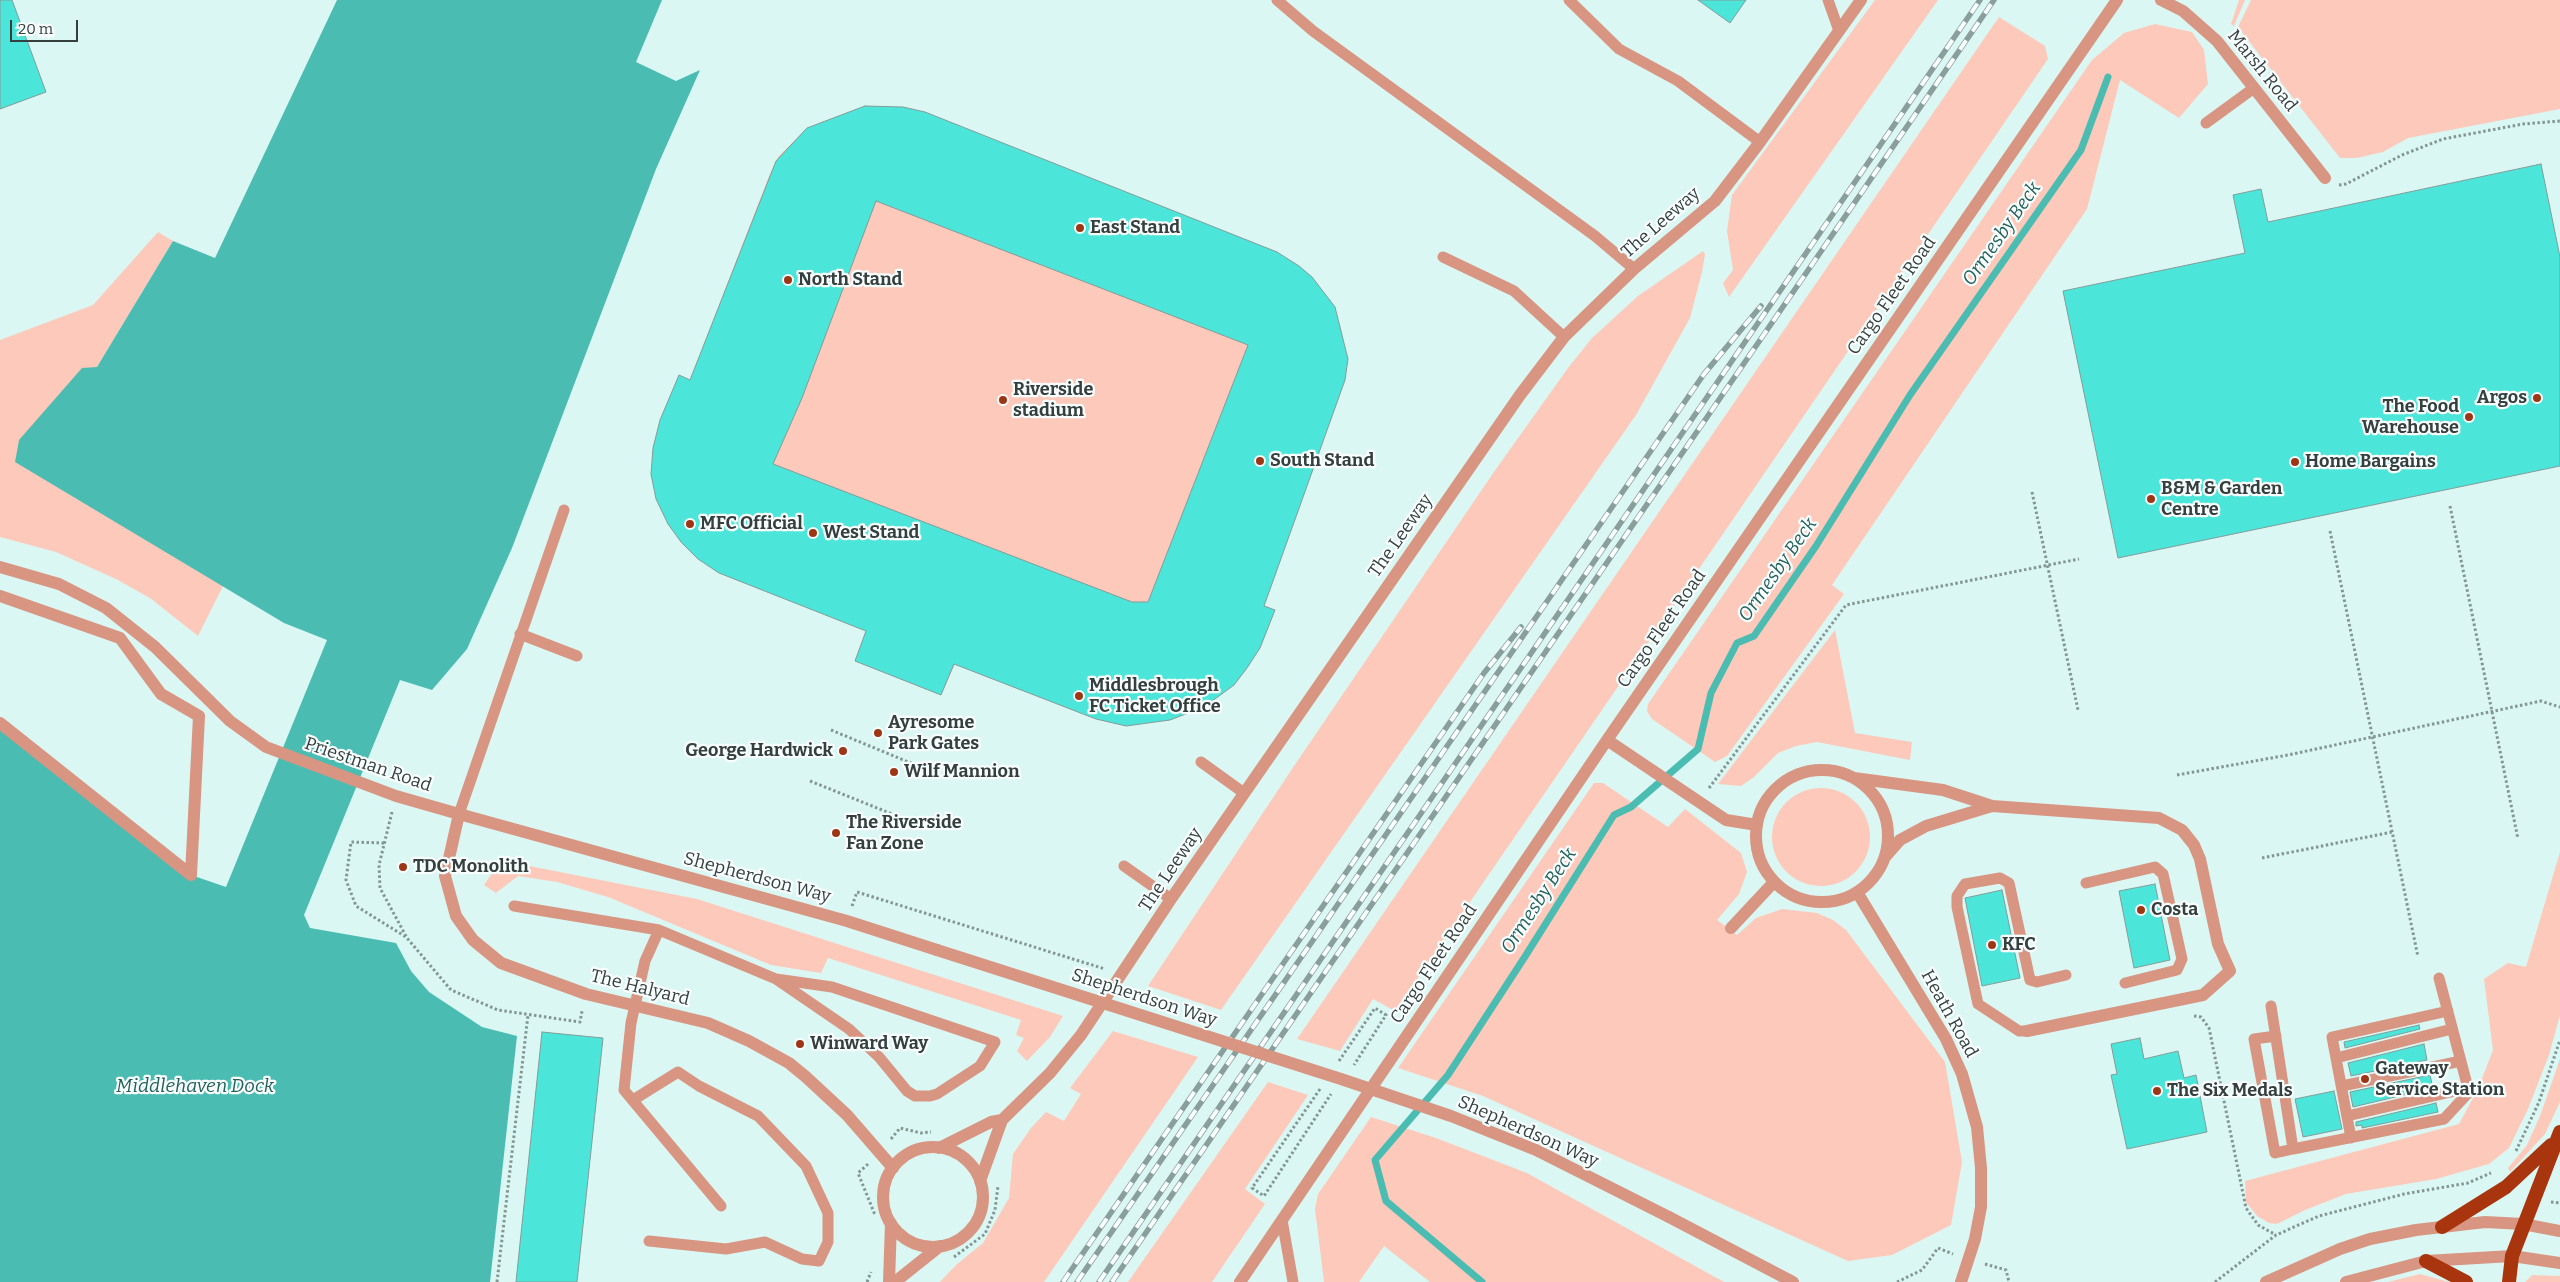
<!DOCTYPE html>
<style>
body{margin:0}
#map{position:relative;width:2560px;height:1282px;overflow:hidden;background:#dbf7f3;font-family:Bitter,serif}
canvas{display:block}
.scale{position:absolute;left:10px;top:20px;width:68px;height:22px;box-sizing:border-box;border:2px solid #343f3e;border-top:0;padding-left:6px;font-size:15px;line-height:18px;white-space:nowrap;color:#343f3e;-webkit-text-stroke:4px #f9fefe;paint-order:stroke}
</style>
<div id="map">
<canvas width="2560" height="1282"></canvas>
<div class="scale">20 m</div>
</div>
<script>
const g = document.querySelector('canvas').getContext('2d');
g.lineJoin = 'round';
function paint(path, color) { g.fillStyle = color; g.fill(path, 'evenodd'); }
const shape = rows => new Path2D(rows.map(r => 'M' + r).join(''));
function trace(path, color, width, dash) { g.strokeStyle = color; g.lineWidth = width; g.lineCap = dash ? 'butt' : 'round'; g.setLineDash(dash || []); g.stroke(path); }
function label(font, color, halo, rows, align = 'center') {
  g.font = font + ' Bitter,serif'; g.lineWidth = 4.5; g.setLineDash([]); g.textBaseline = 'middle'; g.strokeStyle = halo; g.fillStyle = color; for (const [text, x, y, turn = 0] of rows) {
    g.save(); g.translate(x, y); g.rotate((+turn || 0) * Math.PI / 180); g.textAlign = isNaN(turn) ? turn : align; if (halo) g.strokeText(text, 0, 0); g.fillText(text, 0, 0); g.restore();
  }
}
paint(shape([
 [1875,0,1938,0,1729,297,1723,283,1733,270,1727,231,1732,195],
 [2239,0,2245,0,2234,26,2231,24],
 [2251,0,2560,0,2560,109,2408,138,2383,152,2357,158,2340,158,2238,27],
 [1999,17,2045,46,2048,59,1714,547,1395,1011,1373,999,1340,1051,1297,1039],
 [2155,24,2192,32,2204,50,2208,84,2179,118,2120,80,2087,209,1832,585,1844,594,1727,756,1715,762,1652,719,1647,711,1648,704,2092,60,2124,33],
 [865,106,903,107,919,111,1277,252,1299,266,1312,277,1335,307,1348,359,1345,380,1264,605,1275,610,1260,648,1247,668,1234,685,1204,707,1170,720,1126,726,1096,719,955,664,941,695,855,661,866,630,719,573,698,559,681,542,668,524,651,474,653,448,660,420,679,375,690,380,769,176,778,157,807,128],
 [158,232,173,241,97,367,90,369,15,461,223,586,198,636,150,598,116,579,56,552,0,537,0,340,93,305],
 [1703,251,1705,254,1702,272,1690,318,1636,415,1221,1010,1148,986,1292,769,1496,469,1568,368,1592,338,1638,296],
 [1835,630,1855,733,1912,742,1910,760,1817,742,1796,746,1778,753,1754,777,1741,786,1718,784],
 [1594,783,1603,783,1668,827,1685,809,1741,853,1747,872,1739,894,1717,920,1737,935,1756,918,1782,909,1817,913,1833,920,1846,930,1945,1062,1962,1162,1951,1225,1892,1255,1848,1261,1483,1096,1398,1068],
 '1772 837a49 49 0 1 1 98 0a49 49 0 1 1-98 0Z',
 [2560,852,2560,1015,2549,1055,2528,1109,2509,1148,2489,1164,2436,1179,2346,1194,2305,1210,2277,1224,2269,1223,2257,1216,2246,1202,2245,1181,2459,1124,2478,1089,2493,1050,2484,979,2508,963,2526,967],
 [509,862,697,899,1063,1016,1050,1037,1027,1061,1017,1051,1024,1038,1016,1035,1021,1020,828,958,821,973,771,965,608,897,557,882,518,876,496,893,484,885,495,869],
 [1113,1031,1198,1057,1044,1282,940,1282,956,1265,983,1243,1009,1198,1013,1154,1031,1128,1046,1112,1064,1121,1081,1094,1070,1088],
 [2560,1059,2560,1102,2545,1134,2510,1172,2508,1168,2527,1145,2540,1116],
 [1268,1082,1308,1095,1245,1189,1265,1204,1212,1282,1128,1282],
 [1371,1117,1436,1138,1527,1173,1724,1282,1430,1282,1384,1246,1359,1282,1324,1282,1315,1209,1318,1194],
 [2420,1274,2449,1282,2387,1282,2392,1281],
 [2532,1275,2560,1276,2560,1282,2525,1282]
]), '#fdc9ba');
paint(shape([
 [337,0,662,0,636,62,676,81,700,70,656,169,512,548,467,649,432,690,400,680,304,915,310,928,396,943,411,971,429,992,482,1027,517,1036,490,1282,0,1282,0,723,191,875,226,887,327,640,284,623,15,462,19,440,82,368,97,367,173,241,215,258]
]), '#4bbcb2');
trace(shape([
 [1482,1282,1386,1201,1375,1160,1448,1075,1526,955,1614,815,1631,807,1698,749,1711,693,1737,643,1754,636,1816,546,1910,395,2081,150,2108,77]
]), '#4bbcb2', 7);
const building = shape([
 [0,0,12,0,46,92,0,109,0,0],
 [1698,0,1746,0,1730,23,1698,0],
 [865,106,903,107,925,112,1277,252,1299,266,1312,277,1335,307,1348,359,1345,380,1264,606,1275,610,1260,648,1247,668,1234,685,1204,707,1170,720,1126,726,1096,719,954,664,941,695,855,661,866,631,719,573,698,559,681,542,668,524,656,499,651,474,653,448,660,420,679,375,690,380,776,161,807,128,865,106],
 [876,201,1248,345,1148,602,1132,602,773,464,802,398,876,201],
 [2541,164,2560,257,2560,466,2118,558,2063,291,2245,253,2233,195,2261,189,2268,222,2541,164],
 [2155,884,2170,960,2134,968,2119,891,2155,884],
 [2002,890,2020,978,1982,986,1965,898,2002,890],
 [2419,1025,2420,1029,2345,1048,2344,1042,2419,1025],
 [542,1032,603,1038,577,1282,516,1282,542,1032],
 [2140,1038,2144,1059,2178,1051,2184,1078,2196,1075,2207,1132,2127,1149,2111,1075,2117,1074,2111,1044,2140,1038],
 [2424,1044,2427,1060,2351,1076,2348,1063,2424,1044],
 [2430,1075,2433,1088,2353,1107,2350,1092,2430,1075],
 [2334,1091,2342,1129,2303,1137,2295,1099,2334,1091],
 [2436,1103,2438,1112,2362,1128,2362,1125,2356,1126,2356,1122,2436,1103]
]);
paint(building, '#4be6d9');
trace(building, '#839c99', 1);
trace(shape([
 [2339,185,2346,184,2402,155,2443,139,2523,124,2560,121],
 [2032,492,2078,710],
 [2450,506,2518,839],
 [2330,531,2418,957],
 [831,730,918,766],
 [2177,775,2288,755,2541,701,2560,707],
 [810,781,897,816],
 [1709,788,1846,605,2079,559],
 [392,812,379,865,380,888,407,938,451,990,498,1010,580,1022,582,1011],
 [384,843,351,842,346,880,356,906,406,937],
 [2262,858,2392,832],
 [852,906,857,892,1105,969],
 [2194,1016,2201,1017,2209,1028,2246,1208,2258,1225,2276,1235],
 [1339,1061,1375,1008,1386,1015,1354,1065],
 [1320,1089,1252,1188,1264,1196,1331,1094],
 [891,1139,900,1128,921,1133,931,1132],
 [2516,1151,2539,1102,2560,1040],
 [868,1164,858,1173,875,1215],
 [2551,1202,2560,1203],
 [954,1257,985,1234,995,1210,998,1186],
 [1985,1264,2006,1270,2009,1282],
 [497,1282,528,1015],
 [867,1282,871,1272],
 [1897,1282,1922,1270,1938,1248,1953,1254],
 [2215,1282,2276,1235,2319,1216,2404,1194,2468,1183,2491,1173]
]), '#839693', 3, [2.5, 2.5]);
trace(shape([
 [1277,0,1313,31,1595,236,1634,269],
 [1569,0,1619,49,1678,81,1760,142],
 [1828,0,1839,31],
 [2206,123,2254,88],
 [1443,257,1514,291,1564,337],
 [520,634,577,656],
 [1201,762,1244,793],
 [459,814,564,510],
 [1124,866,1171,899],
 [2086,883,2155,867,2163,874,2182,959,2177,970,2125,983],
 [514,906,659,930,776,979,849,1029,879,1057,907,1091,915,1096,930,1096,937,1094,980,1066,995,1042,832,987,776,979],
 [659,930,645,961,631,1023,624,1090,721,1206],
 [2271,1006,2293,1149,2444,1119,2469,1092,2439,978],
 [2027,1031,2019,1031,1978,1004,1957,907,1957,896,1965,884,2000,878,2009,883,2030,980,2037,982,2066,975],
 [2276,1036,2254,1039,2275,1153,2293,1149],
 [2336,1058,2452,1029],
 [2342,1086,2461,1061],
 [633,1100,678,1072,699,1086,758,1116,806,1166,828,1213,828,1242,819,1261,802,1259,765,1242,726,1249,649,1241],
 [2347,1116,2468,1088],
 [2351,1138,2332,1037,2448,1011],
 [1282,1220,1293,1282]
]), '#d79582', 11);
trace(shape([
 [0,596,120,638,161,694,199,716,191,875,0,723]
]), '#d79582', 12);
trace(shape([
 [2161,0,2183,11,2217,41,2325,178],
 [0,567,59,584,106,608,155,647,230,721,266,747,396,796,459,814],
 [1607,740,1726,820,1757,825],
 '1756 836a66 66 0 1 1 132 0a66 66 0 1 1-132 0Z',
 [1854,778,1943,790,1992,806,2159,818,2182,830,2194,845,2200,859,2218,944,2230,971,2203,995,2027,1031],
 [1885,857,1900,840,1926,826,1992,806],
 [1857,892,1946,1039,1962,1074,1977,1127,1981,1168,1981,1207,1975,1239,1961,1282],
 [1731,928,1774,882],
 [1240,1282,1607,740,2117,0]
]), '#d79582', 12);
trace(shape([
 '883 1197a50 50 0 1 1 100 0a50 50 0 1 1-100 0Z',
 [939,1148,991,1122,1002,1120],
 [893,1168,847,1115,806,1077,789,1063,749,1041,708,1023,586,994,501,963,473,940,456,916,445,876,459,814,847,921,937,950],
 [980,1181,1002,1120,1050,1073,1081,1035,1171,899,1520,395,1564,337,1634,269,1715,201,1760,142,1861,0],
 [1669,1217,1793,1282],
 [889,1282,891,1223],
 [895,1282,940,1246],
 [2266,1282,2340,1249,2370,1239,2416,1230,2485,1222,2523,1224,2560,1231],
 [2346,1282,2426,1261,2512,1256,2560,1263]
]), '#d79582', 12);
trace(shape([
 [2442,1227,2506,1187,2551,1145],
 [2426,1261,2466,1282],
 [2509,1282,2512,1256,2560,1132]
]), '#a8350e', 14);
const rail = shape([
 [1063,1282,1484,673,1521,627],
 [1077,1282,1704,374,1761,306],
 [1099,1282,1980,0],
 [1112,1282,1994,0]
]);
trace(rail, '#8a9e9c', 5.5);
trace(rail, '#f9fefe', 4, [11]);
trace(shape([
 [937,950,1341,1079,1451,1116,1536,1150,1669,1217]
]), '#d79582', 12);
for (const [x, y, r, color] of [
 [1080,228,5,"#9d3615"],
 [788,280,5,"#9d3615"],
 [2537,398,5,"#9d3615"],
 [1003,400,5,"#9d3615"],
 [2469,417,5,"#9d3615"],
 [1260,461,5,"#9d3615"],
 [2295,462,5,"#9d3615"],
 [2151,499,5,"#9d3615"],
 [690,524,5,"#9d3615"],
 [813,533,5,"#9d3615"],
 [1079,696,5,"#9d3615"],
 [878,733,5,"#9d3615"],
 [843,751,5,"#9d3615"],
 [894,772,5,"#9d3615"],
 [836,833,5,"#9d3615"],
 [403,867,5,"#9d3615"],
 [2141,910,5,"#9d3615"],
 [1992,945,5,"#9d3615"],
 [800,1044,5,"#9d3615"],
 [2365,1079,5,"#9d3615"],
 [2157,1091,5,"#9d3615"]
]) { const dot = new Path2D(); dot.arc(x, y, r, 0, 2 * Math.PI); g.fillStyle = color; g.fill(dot); trace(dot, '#f9fefe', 2); }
label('18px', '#343f3e', '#f9fefe', [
 ["Marsh Road",2262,71,51],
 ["The Leeway",1661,223,-41],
 ["Cargo Fleet Road",1892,296,-55],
 ["The Leeway",1401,536,-55],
 ["Cargo Fleet Road",1662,629,-55],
 ["Priestman Road",368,765,19],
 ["The Leeway",1171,870,-56],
 ["Shepherdson Way",757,878,15],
 ["Cargo Fleet Road",1434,964,-56],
 ["The Halyard",640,988,14],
 ["Shepherdson Way",1144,998,18],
 ["Heath Road",1949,1014,61],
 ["Shepherdson Way",1528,1132,24]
]);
label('bold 18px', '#343f3e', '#f9fefe', [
 ["East Stand",1090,228],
 ["North Stand",798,280],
 ["Riverside",1013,390],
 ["stadium",1013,411],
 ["Argos",2527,398,"right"],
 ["The Food",2459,407,"right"],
 ["Warehouse",2459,428,"right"],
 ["South Stand",1270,461],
 ["Home Bargains",2305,462],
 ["B&M & Garden",2161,489],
 ["Centre",2161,510],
 ["MFC Official",700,524],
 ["West Stand",823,533],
 ["Middlesbrough",1089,686],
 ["FC Ticket Office",1089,707],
 ["Ayresome",888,723],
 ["Park Gates",888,744],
 ["George Hardwick",833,751,"right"],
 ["Wilf Mannion",904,772],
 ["The Riverside",846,823],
 ["Fan Zone",846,844],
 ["TDC Monolith",413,867],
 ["Costa",2151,910],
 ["KFC",2002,945],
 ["Winward Way",810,1044],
 ["Gateway",2375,1069],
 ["Service Station",2375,1090],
 ["The Six Medals",2167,1091]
], 'left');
label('italic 19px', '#23615b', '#f9fefe', [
 ["Ormesby Beck",2002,234,-55],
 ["Ormesby Beck",1778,570,-55],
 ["Ormesby Beck",1539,901,-57],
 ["Middlehaven Dock",195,1087]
]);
</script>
